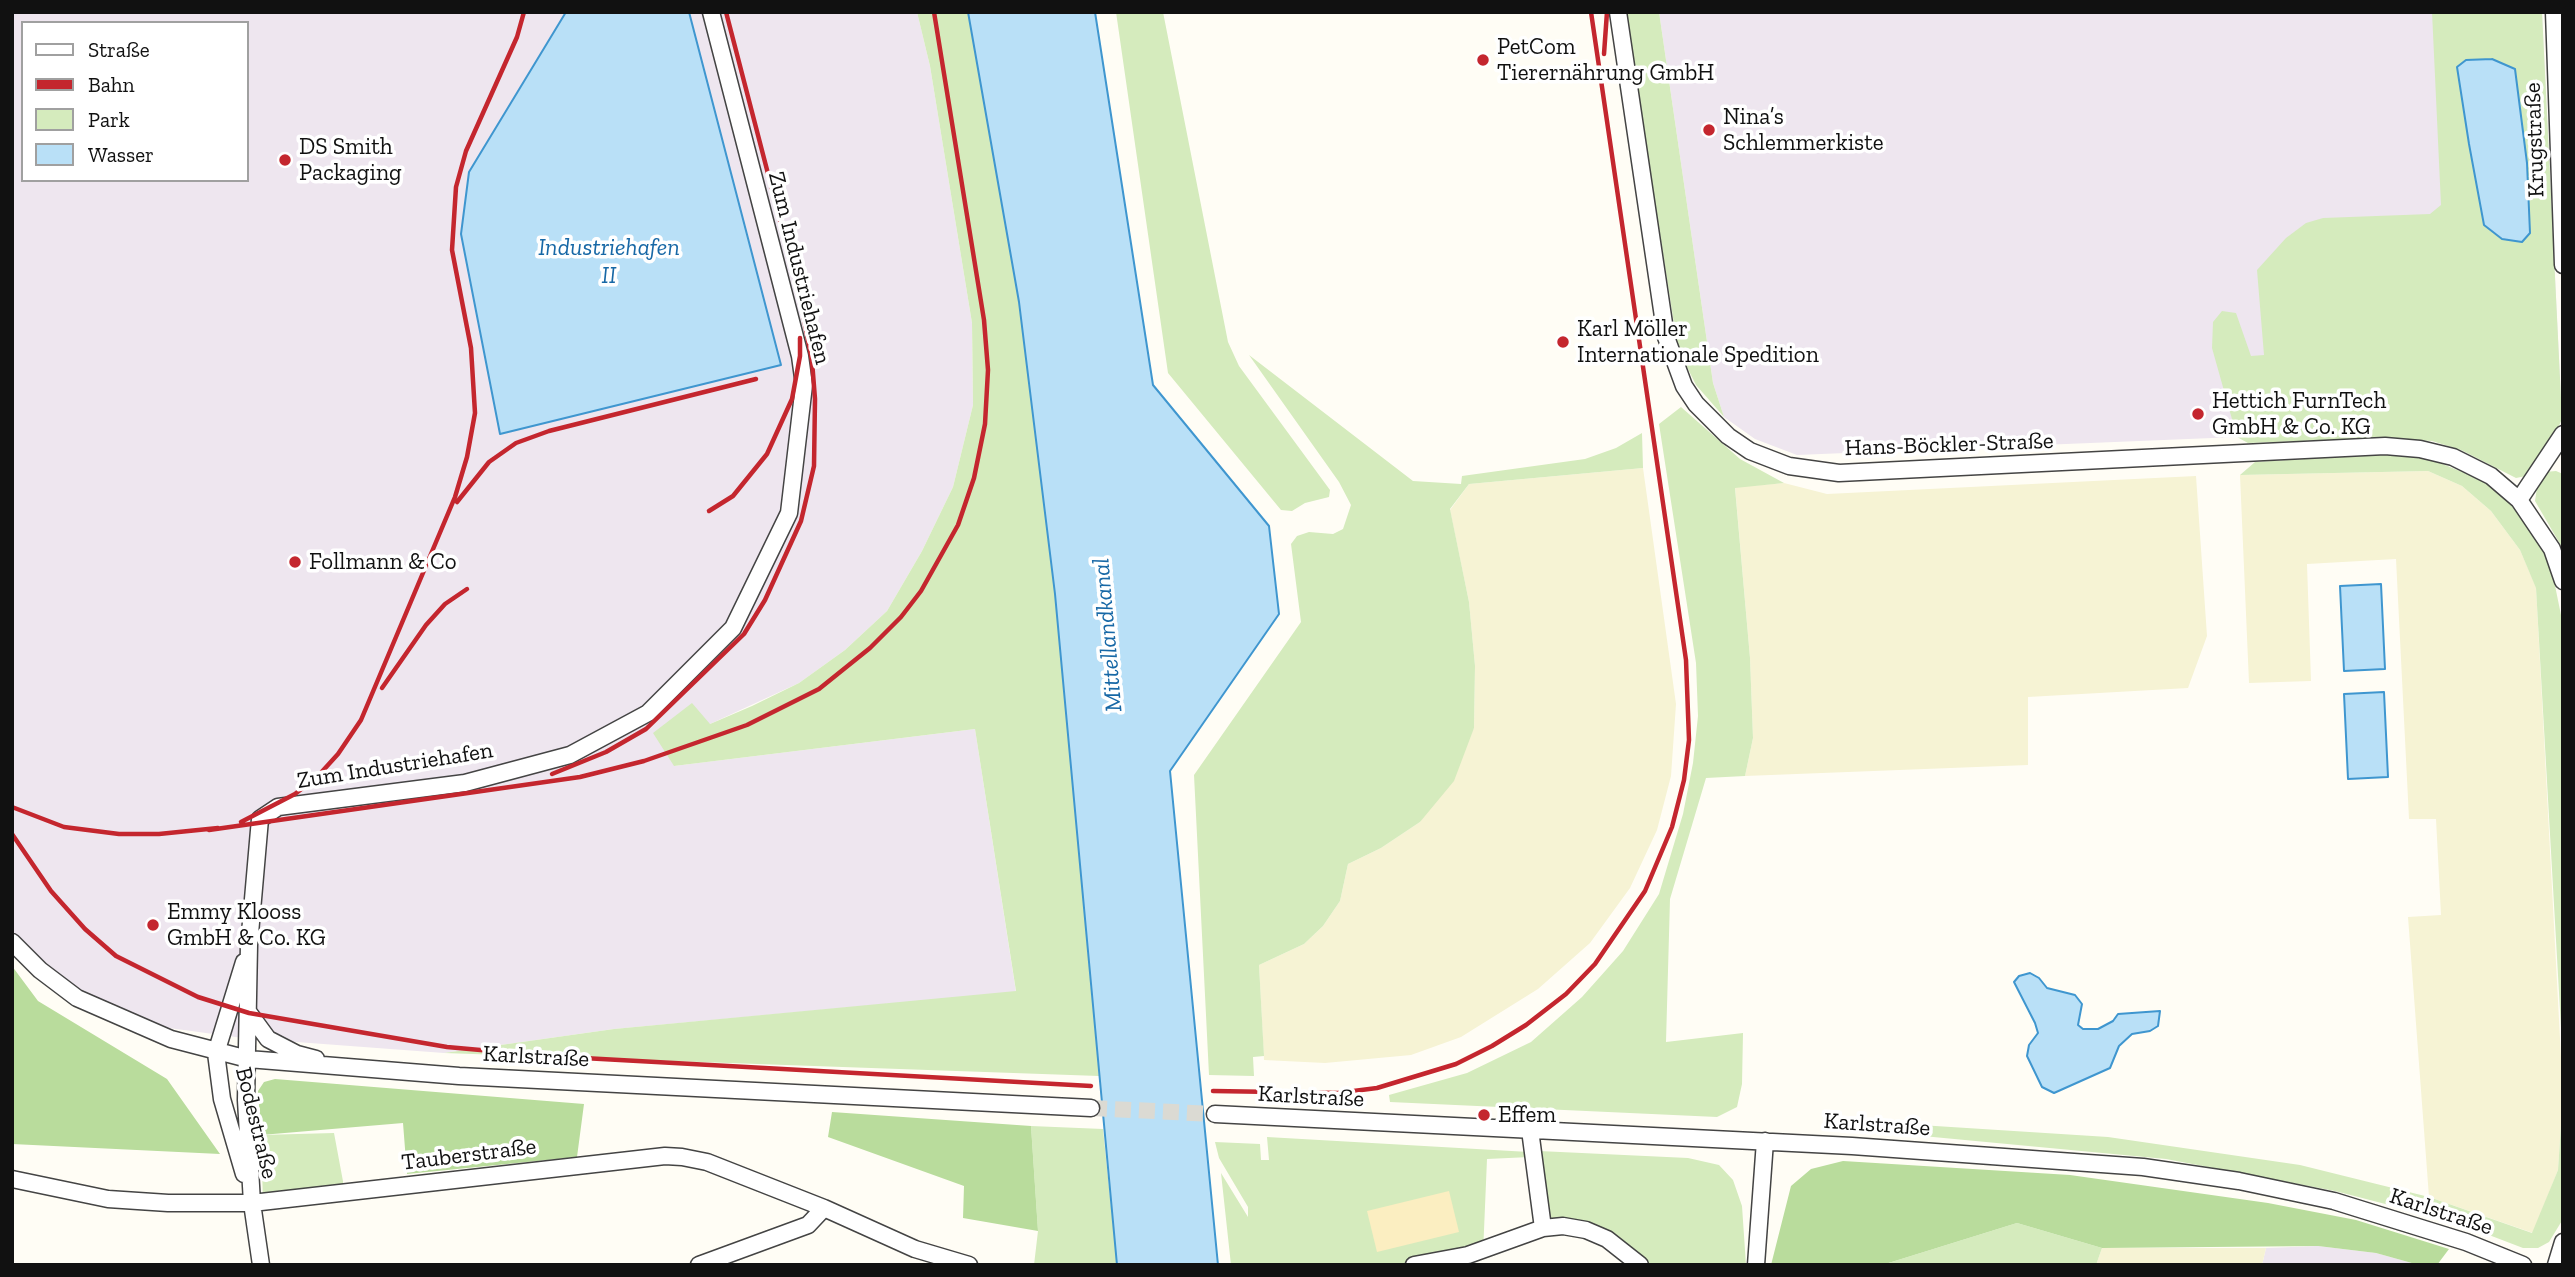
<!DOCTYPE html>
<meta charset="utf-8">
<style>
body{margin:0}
#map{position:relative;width:2575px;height:1277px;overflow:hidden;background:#fffdf5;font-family:"Zilla Slab",serif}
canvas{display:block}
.frame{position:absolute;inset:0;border:14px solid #111;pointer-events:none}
.legend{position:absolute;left:21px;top:21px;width:228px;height:161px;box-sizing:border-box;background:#fff;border:2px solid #a0a0a0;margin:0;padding:9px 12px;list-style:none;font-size:21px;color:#111}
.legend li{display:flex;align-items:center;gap:14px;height:35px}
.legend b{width:35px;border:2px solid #a0a0a0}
</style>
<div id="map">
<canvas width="2575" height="1277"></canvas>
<div class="frame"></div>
<ul class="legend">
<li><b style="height:9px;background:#fff"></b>Straße</li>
<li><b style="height:9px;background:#c4262e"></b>Bahn</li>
<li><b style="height:19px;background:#d5ebbd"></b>Park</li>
<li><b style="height:19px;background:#b9e0f7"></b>Wasser</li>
</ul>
</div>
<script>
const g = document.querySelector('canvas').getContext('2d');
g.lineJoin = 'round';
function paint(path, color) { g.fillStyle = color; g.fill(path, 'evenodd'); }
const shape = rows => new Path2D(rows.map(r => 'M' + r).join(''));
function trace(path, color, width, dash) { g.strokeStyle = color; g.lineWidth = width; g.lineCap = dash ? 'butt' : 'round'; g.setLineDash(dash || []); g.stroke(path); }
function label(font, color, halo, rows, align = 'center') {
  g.font = font + ' "Zilla Slab",serif'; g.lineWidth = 7; g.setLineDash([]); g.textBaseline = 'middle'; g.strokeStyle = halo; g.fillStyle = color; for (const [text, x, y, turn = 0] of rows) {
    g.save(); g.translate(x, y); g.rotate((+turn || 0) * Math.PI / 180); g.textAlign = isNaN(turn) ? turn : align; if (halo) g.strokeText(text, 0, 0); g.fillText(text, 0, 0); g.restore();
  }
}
paint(shape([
 [12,12,566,12,469,172,461,234,500,434,780,365,689,12,917,12,930,66,972,323,973,405,953,487,922,551,887,611,845,650,799,683,710,724,674,766,975,729,1016,992,614,1029,444,1053,243,1038,154,1026,75,995,12,936],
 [23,23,247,23,247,180,23,180],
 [1659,12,2542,12,2562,419,2237,437,1797,455,1755,439,1724,417,1713,383],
 [2318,1246,2376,1253,2419,1265,2262,1265,2266,1248]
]), '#eee6ef');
paint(shape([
 [1643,468,1676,704,1671,776,1657,830,1630,888,1590,943,1538,989,1461,1037,1411,1055,1325,1063,1264,1060,1259,965,1304,944,1323,926,1340,901,1348,864,1381,848,1420,822,1474,728,1475,666,1469,602,1450,510,1469,484],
 [2428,471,2462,486,2491,511,2520,550,2536,587,2563,1095,2558,1170,2533,1233,2429,1197,2408,917,2441,915,2436,819,2409,819,2396,559,2307,564,2311,681,2249,683,2240,475],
 [2196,476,2207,636,2188,688,2028,697,2028,765,1745,776,1753,738,1750,658,1735,487,1784,483,1827,494],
 [2102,1248,2266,1248,2262,1265,2096,1265]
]), '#f6f3d4');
paint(shape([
 [917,12,968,12,1019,302,1055,594,1099,1076,444,1053,614,1029,1016,991,975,729,674,766,653,733,692,703,710,724,752,706,799,683,845,650,887,611,922,551,953,487,973,405,972,323,930,66],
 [1116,12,1163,12,1228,342,1239,366,1330,490,1329,497,1305,503,1292,511,1281,510,1168,373],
 [1625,12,1659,12,1713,383,1724,417,1696,385,1678,349],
 [2432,12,2542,12,2562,419,2552,441,2526,476,2516,478,2461,450,2432,441,2381,438,2248,443,2237,437,2212,348,2213,322,2222,311,2236,313,2251,356,2264,355,2257,270,2286,238,2306,223,2323,218,2430,214,2441,205],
 [1249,355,1413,481,1461,484,1462,476,1585,459,1616,448,1642,433,1643,468,1469,484,1450,509,1469,602,1475,666,1474,728,1454,781,1420,822,1381,848,1348,864,1340,901,1323,926,1304,944,1259,965,1264,1056,1253,1057,1254,1076,1209,1075,1194,775,1301,622,1291,544,1297,536,1309,532,1333,534,1343,529,1351,505,1339,482],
 [1681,407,1740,459,1784,483,1735,488,1750,658,1753,738,1745,776,1706,778,1670,899,1666,1042,1743,1033,1742,1084,1737,1107,1717,1117,1390,1102,1389,1095,1467,1073,1531,1042,1582,997,1623,951,1659,894,1683,814,1693,763,1698,716,1696,663,1659,424],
 [2387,454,2433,460,2484,481,2518,508,2550,561,2561,615,2563,654,2563,1063,2536,588,2520,550,2491,511,2462,486,2428,471,2240,475,2255,462],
 [2556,471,2563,474,2563,549,2535,501,2538,481,2545,472],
 [2563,1095,2563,1219,2549,1242,2538,1248,2523,1248,2455,1222,2335,1191,2166,1159,1912,1135,1904,1124,2108,1137,2300,1165,2429,1197,2532,1233,2558,1170],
 [1031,1126,1103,1129,1117,1265,1034,1265,1038,1231],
 [334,1133,345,1192,263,1202,261,1135],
 [1267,1137,1529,1152,1530,1157,1487,1159,1483,1254,1454,1265,1231,1265,1221,1173,1248,1217,1248,1207,1219,1158,1215,1142,1260,1144,1261,1160,1269,1160],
 [1539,1151,1688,1158,1719,1165,1733,1180,1742,1206,1746,1265,1646,1265,1635,1253,1550,1223],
 [2017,1223,2102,1248,2096,1265,1882,1265]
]), '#d5ebbd');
paint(shape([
 [12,966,38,1001,167,1079,220,1154,12,1144],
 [275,1079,584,1104,577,1157,407,1174,403,1123,261,1135,258,1091,264,1082],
 [832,1112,1031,1126,1038,1231,963,1218,964,1186,828,1137],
 [1843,1161,2070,1175,2268,1203,2356,1220,2449,1249,2437,1265,2419,1265,2376,1253,2318,1246,2102,1248,2017,1223,1882,1265,1771,1265,1791,1186,1811,1169]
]), '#b9dc9c');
paint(shape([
 [1449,1191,1459,1232,1377,1252,1367,1211]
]), '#fbeec1');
const water = shape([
 [566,12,689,12,781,365,500,434,461,234,469,172,566,12],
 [968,12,1095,12,1153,385,1269,526,1279,614,1170,771,1218,1265,1117,1265,1055,594,1019,302,968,12],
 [2492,59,2515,69,2527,163,2530,233,2522,242,2502,239,2484,225,2469,144,2457,67,2466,60,2492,59],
 [2381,584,2385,669,2344,671,2340,586,2381,584],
 [2384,692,2388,777,2348,779,2344,694,2384,692],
 [2030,973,2039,978,2047,988,2075,995,2082,1004,2078,1025,2083,1029,2098,1029,2113,1021,2118,1014,2160,1011,2158,1026,2150,1031,2132,1034,2119,1046,2110,1068,2054,1093,2042,1087,2027,1056,2029,1045,2038,1033,2035,1023,2014,982,2019,976,2030,973]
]);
paint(water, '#b9e0f7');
trace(water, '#3f96cf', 2);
trace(shape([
 [1091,1108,1215,1114]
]), '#dbdad3', 16, [16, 8]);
const minor = shape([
 [1618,12,1666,337,1684,386,1696,404,1728,436,1750,451,1789,466,1839,473,2385,446,2420,449,2453,457,2491,476,2519,500,2552,549,2563,581],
 [2554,12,2563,265],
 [2519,500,2563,434],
 [12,942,40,970,77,998,171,1039,248,1059,459,1076,1091,1108],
 [249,1013,268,1039,297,1054,316,1059],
 [1215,1114,1852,1146,2143,1167,2239,1181,2334,1201,2466,1242,2523,1265],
 [1530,1130,1543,1228],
 [244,1174,222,1099,216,1053,244,962],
 [12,1179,108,1199,168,1203,252,1203,665,1156,682,1157,707,1162,824,1208,915,1249,969,1265],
 [261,1265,252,1203,246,1100,249,945,260,819,278,807,465,783,570,755,648,713,733,628,789,513,804,385,800,356,711,12],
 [699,1265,808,1225,824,1208],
 [1414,1265,1468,1255,1543,1228,1563,1226,1586,1230,1607,1239,1640,1265],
 [1756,1265,1765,1141],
 [2556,1265,2563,1242]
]);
trace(minor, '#444', 19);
trace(minor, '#fff', 16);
trace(shape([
 [1604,54,1607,12],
 [457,502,489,462,516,443,549,431,756,379],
 [709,511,733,496,767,454,792,399,800,356,800,338],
 [382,688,426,625,445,604,467,589],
 [552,774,606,752,646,729,744,634,765,600,801,521,814,466,815,399,812,361,799,293,726,12],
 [12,807,64,827,119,834,159,834,218,828],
 [241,822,295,794,318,776,338,754,361,720,455,497,467,457,475,413,471,348,452,250,456,187,466,151,517,37,524,12],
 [209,830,580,777,644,761,747,725,819,689,870,648,901,617,921,591,958,525,974,478,985,424,988,370,984,320,934,12],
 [12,834,51,891,85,929,116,956,198,997,249,1013,447,1047,547,1056,1091,1086],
 [1213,1091,1338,1093,1377,1088,1456,1064,1492,1046,1526,1025,1566,994,1595,964,1645,891,1672,827,1684,780,1689,740,1686,660,1591,12]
]), '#c4262e', 4.5);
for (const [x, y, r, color] of [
 [1483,60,7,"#c4262e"],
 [1709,130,7,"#c4262e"],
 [285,160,7,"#c4262e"],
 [1563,342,7,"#c4262e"],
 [2198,414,7,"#c4262e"],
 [295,562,7,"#c4262e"],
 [153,925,7,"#c4262e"],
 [1484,1115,7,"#c4262e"]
]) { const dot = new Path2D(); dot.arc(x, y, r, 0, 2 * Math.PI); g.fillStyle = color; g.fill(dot); trace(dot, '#fff', 2.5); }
label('23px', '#111', '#fff', [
 ["PetCom",1497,47],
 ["Tierernährung GmbH",1497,73],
 ["Nina’s",1723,117],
 ["Schlemmerkiste",1723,143],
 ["DS Smith",299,147],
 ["Packaging",299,173],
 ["Karl Möller",1577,329],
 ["Internationale Spedition",1577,355],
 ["Hettich FurnTech",2212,401],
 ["GmbH & Co. KG",2212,427],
 ["Follmann & Co",309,562],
 ["Emmy Klooss",167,912],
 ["GmbH & Co. KG",167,938],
 ["Effem",1498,1115]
], 'left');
label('23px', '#111', '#fff', [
 ["Krugstraße",2535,140,-92],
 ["Zum Industriehafen",799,268,76],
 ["Hans-Böckler-Straße",1949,445,-2],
 ["Zum Industriehafen",395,766,-9],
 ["Karlstraße",536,1057,3],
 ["Karlstraße",1311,1097,3],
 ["Bodestraße",256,1123,76],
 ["Karlstraße",1877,1125,4],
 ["Tauberstraße",469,1155,-7],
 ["Karlstraße",2441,1212,18]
]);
label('italic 24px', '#1768a6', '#fff', [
 ["Industriehafen",609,248],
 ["II",609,276],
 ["Mittellandkanal",1108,635,-95]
]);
</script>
